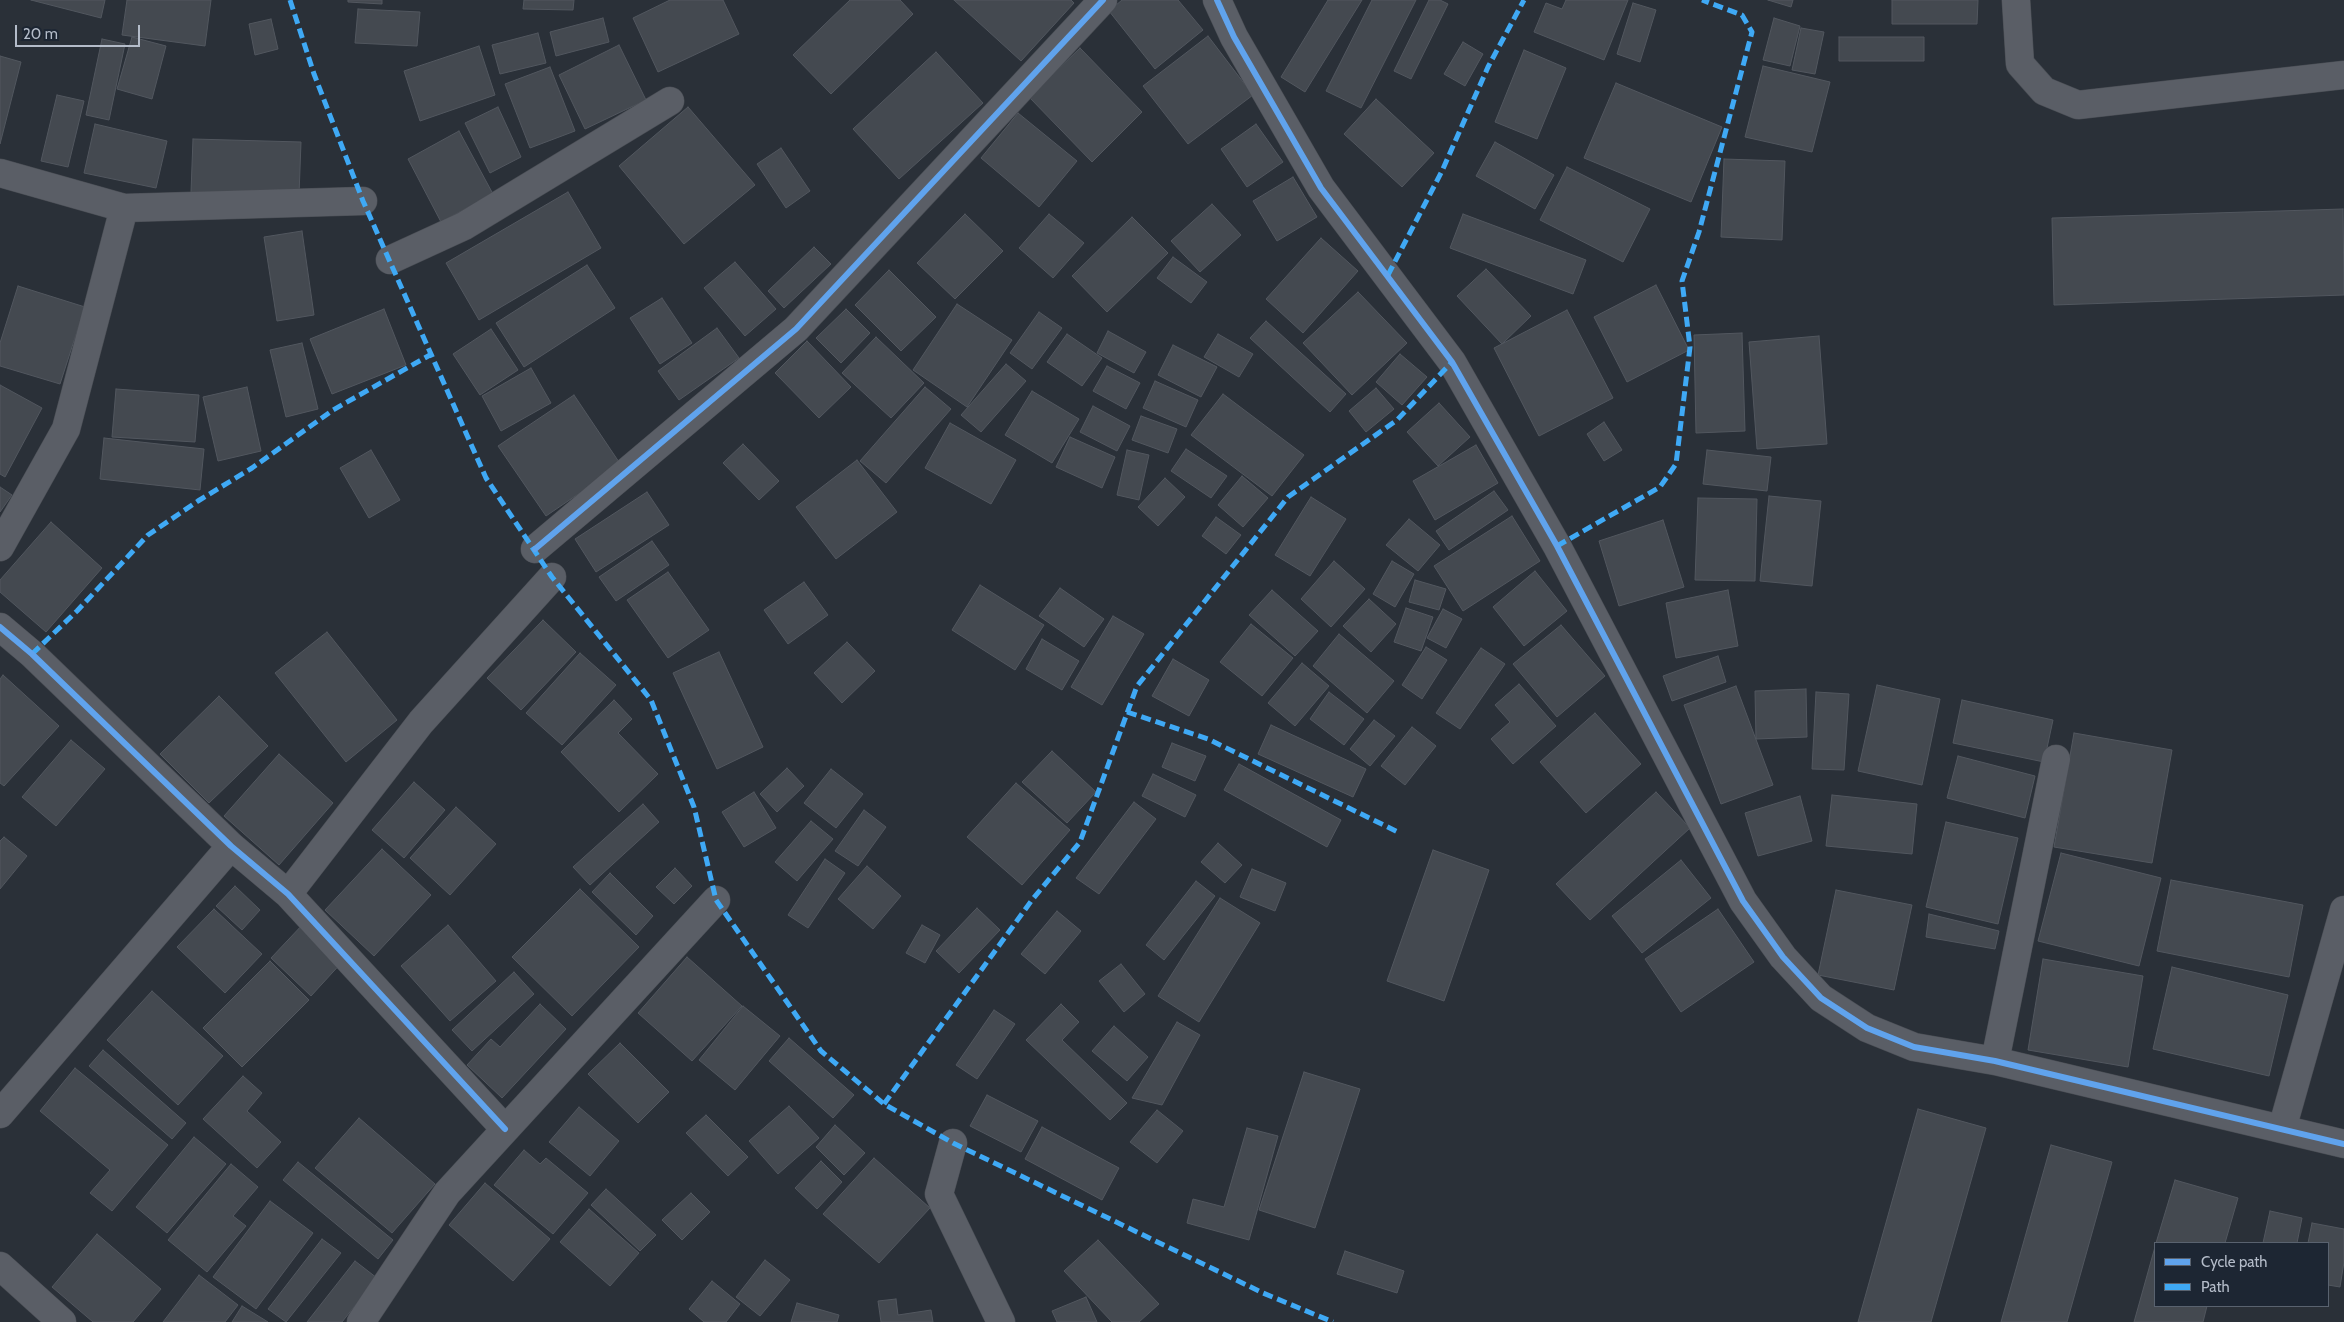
<!DOCTYPE html>
<style>
body{margin:0}
#map{position:relative;width:2344px;height:1322px;overflow:hidden;background:#2a3038;font-family:Cabin,sans-serif}
canvas{display:block}
.legend{position:absolute;left:2154px;top:1242px;width:175px;height:65px;box-sizing:border-box;background:#1d2633;border:1px solid #59626f;margin:0;padding:6px 9px;list-style:none;font-size:15px;color:#b4bcc9}
.legend li{display:flex;align-items:center;gap:10px;height:25px}
.legend b{width:25px;border:1px solid #59626f}
.scale{position:absolute;left:15px;top:25px;width:125px;height:22px;box-sizing:border-box;border:2px solid #b4bcc9;border-top:0;padding-left:6px;font-size:15px;line-height:18px;white-space:nowrap;color:#b4bcc9;-webkit-text-stroke:4px #1d2633;paint-order:stroke}
</style>
<div id="map">
<canvas width="2344" height="1322"></canvas>
<ul class="legend">
<li><b style="height:6px;background:#60a3ed"></b>Cycle path</li>
<li><b style="height:6px;background:#3fa9f5"></b>Path</li>
</ul>
<div class="scale">20 m</div>
</div>
<script>
const g = document.querySelector('canvas').getContext('2d');
g.lineJoin = 'round';
function paint(path, color) { g.fillStyle = color; g.fill(path, 'evenodd'); }
const shape = rows => new Path2D(rows.map(r => 'M' + r).join(''));
function trace(path, color, width, dash) { g.strokeStyle = color; g.lineWidth = width; g.lineCap = dash ? 'butt' : 'round'; g.setLineDash(dash || []); g.stroke(path); }
const building = shape([
 [31,0,105,0,101,18,31,0],
 [127,0,211,0,205,46,122,35,127,0],
 [348,0,382,0,382,4,348,2,348,0],
 [524,0,574,0,573,10,523,9,524,0],
 [670,0,723,0,739,34,658,72,633,18,670,0],
 [850,0,900,0,913,14,831,94,793,55,850,0],
 [954,0,1071,0,1074,3,1021,61,954,0],
 [1122,0,1178,0,1203,30,1155,69,1109,11,1122,0],
 [1328,0,1362,0,1305,92,1281,77,1328,0],
 [1372,0,1416,0,1361,108,1326,91,1372,0],
 [1429,0,1440,0,1448,4,1411,79,1394,71,1429,0],
 [1566,0,1628,0,1604,60,1534,32,1546,3,1562,9,1566,0],
 [1768,0,1793,0,1791,7,1768,0],
 [1892,0,1978,0,1977,24,1892,24,1892,0],
 [1633,3,1656,10,1640,62,1617,54,1633,3],
 [358,9,420,12,417,46,355,43,358,9],
 [603,18,609,42,556,56,550,32,603,18],
 [1774,18,1800,26,1790,66,1763,60,1774,18],
 [271,19,278,49,255,55,249,24,271,19],
 [1801,28,1824,32,1815,74,1792,70,1801,28],
 [538,33,546,63,500,74,492,45,538,33],
 [1208,36,1253,95,1188,144,1143,86,1208,36],
 [132,37,166,46,152,99,117,89,132,37],
 [1839,37,1924,37,1924,61,1839,61,1839,37],
 [102,39,125,44,109,120,86,115,102,39],
 [1463,42,1483,54,1465,86,1444,74,1463,42],
 [619,45,646,100,585,129,559,75,619,45],
 [479,46,495,95,420,121,404,71,479,46],
 [1080,48,1142,112,1092,162,1029,97,1080,48],
 [1524,50,1566,68,1537,139,1495,122,1524,50],
 [936,52,983,103,899,179,853,129,936,52],
 [0,56,21,62,0,144,0,56],
 [1763,66,1830,82,1812,152,1745,137,1763,66],
 [550,67,575,131,530,148,505,84,550,67],
 [1616,83,1722,127,1691,202,1584,158,1616,83],
 [57,95,84,101,68,167,41,161,57,95],
 [1376,99,1434,153,1402,187,1344,134,1376,99],
 [498,107,521,157,490,173,465,123,498,107],
 [688,107,755,185,684,244,619,166,688,107],
 [1018,113,1077,161,1039,207,981,158,1018,113],
 [95,124,167,141,156,188,84,173,95,124],
 [1256,124,1283,162,1247,187,1221,149,1256,124],
 [459,131,493,194,441,222,408,159,459,131],
 [193,139,301,142,299,195,191,192,193,139],
 [1495,142,1554,175,1535,209,1476,176,1495,142],
 [781,148,810,191,786,208,757,164,781,148],
 [1724,159,1785,161,1782,240,1721,237,1724,159],
 [1567,167,1650,209,1623,262,1540,220,1567,167],
 [1293,177,1317,217,1277,241,1253,201,1293,177],
 [568,192,601,248,479,320,446,263,568,192],
 [1212,204,1241,235,1200,272,1171,241,1212,204],
 [2343,209,2344,295,2054,305,2052,218,2343,209],
 [965,214,1003,251,955,299,917,263,965,214],
 [1049,214,1084,243,1053,278,1019,248,1049,214],
 [1463,214,1586,260,1573,294,1450,248,1463,214],
 [1132,217,1168,253,1107,312,1072,276,1132,217],
 [302,231,314,315,277,321,264,237,302,231],
 [1321,238,1358,271,1303,333,1266,299,1321,238],
 [814,247,831,264,784,308,768,291,814,247],
 [1173,257,1207,282,1191,303,1157,278,1173,257],
 [735,262,776,309,745,336,704,288,735,262],
 [587,265,615,308,524,367,496,323,587,265],
 [1486,269,1531,316,1502,344,1457,296,1486,269],
 [889,270,936,317,901,351,855,305,889,270],
 [1656,285,1689,350,1627,382,1594,317,1656,285],
 [18,286,85,307,60,384,0,366,0,343,18,286],
 [1358,292,1407,343,1352,395,1303,343,1358,292],
 [662,298,692,343,660,364,630,318,662,298],
 [957,304,1012,340,967,407,913,370,957,304],
 [384,309,406,365,332,394,310,339,384,309],
 [846,309,870,333,841,363,816,338,846,309],
 [1567,310,1613,398,1539,436,1494,348,1567,310],
 [1039,312,1062,328,1032,369,1010,353,1039,312],
 [1266,321,1346,394,1330,412,1250,338,1266,321],
 [717,328,739,358,679,400,658,371,717,328],
 [491,329,518,370,480,395,453,354,491,329],
 [1108,331,1146,352,1134,373,1097,353,1108,331],
 [1742,333,1745,431,1696,433,1694,335,1742,333],
 [1067,334,1102,358,1082,386,1047,362,1067,334],
 [1218,334,1253,354,1239,377,1204,357,1218,334],
 [1819,336,1827,444,1757,449,1749,342,1819,336],
 [876,337,924,383,891,418,842,373,876,337],
 [807,341,851,387,819,418,775,373,807,341],
 [302,343,318,409,286,417,270,350,302,343],
 [1173,345,1217,367,1201,397,1158,375,1173,345],
 [1400,354,1427,377,1402,405,1376,382,1400,354],
 [1006,364,1026,381,981,432,961,415,1006,364],
 [1107,366,1140,383,1126,409,1093,391,1107,366],
 [531,368,551,403,501,431,482,396,531,368],
 [1155,381,1198,400,1186,427,1143,408,1155,381],
 [0,385,42,408,5,477,0,474,0,385],
 [247,387,261,451,218,461,203,397,247,387],
 [925,387,951,409,886,483,860,461,925,387],
 [1376,388,1394,409,1366,432,1349,411,1376,388],
 [116,389,199,395,195,442,112,437,116,389],
 [1032,391,1079,419,1052,463,1005,435,1032,391],
 [1223,394,1304,455,1272,496,1191,435,1223,394],
 [574,395,621,465,546,516,498,446,574,395],
 [1439,403,1470,437,1438,466,1407,432,1439,403],
 [1093,406,1130,426,1117,451,1080,432,1093,406],
 [1141,416,1177,429,1168,453,1132,440,1141,416],
 [1604,422,1622,450,1604,461,1587,434,1604,422],
 [950,423,1016,460,991,504,925,468,950,423],
 [1070,437,1115,457,1102,488,1056,467,1070,437],
 [104,438,204,449,200,490,100,479,104,438],
 [743,444,779,481,759,500,723,463,743,444],
 [1476,445,1498,483,1435,520,1413,481,1476,445],
 [1186,449,1227,476,1211,498,1171,471,1186,449],
 [371,450,400,500,369,518,340,468,371,450],
 [1127,450,1149,455,1139,500,1117,495,1127,450],
 [1707,450,1771,457,1767,491,1703,484,1707,450],
 [857,460,897,512,836,559,796,507,857,460],
 [1242,476,1268,498,1243,527,1218,505,1242,476],
 [1165,478,1185,497,1158,526,1138,507,1165,478],
 [0,487,12,495,0,512,0,487],
 [1494,491,1508,510,1449,550,1436,531,1494,491],
 [647,492,669,525,596,572,575,539,647,492],
 [1769,496,1821,501,1812,586,1760,581,1769,496],
 [1311,497,1346,519,1310,576,1275,555,1311,497],
 [1698,498,1757,499,1755,581,1695,580,1698,498],
 [1512,516,1540,561,1463,611,1434,566,1512,516],
 [1216,517,1241,535,1226,554,1202,536,1216,517],
 [1409,519,1440,545,1418,571,1386,545,1409,519],
 [1663,520,1684,587,1619,606,1599,541,1663,520],
 [51,522,102,568,46,632,0,592,0,580,51,522],
 [652,541,669,565,616,601,599,577,652,541],
 [1334,561,1365,589,1331,627,1301,599,1334,561],
 [1392,561,1414,574,1395,607,1373,594,1392,561],
 [1535,571,1567,611,1524,646,1493,607,1535,571],
 [668,572,709,630,668,658,627,600,668,572],
 [1415,580,1446,589,1439,610,1409,602,1415,580],
 [804,582,828,615,788,644,764,610,804,582],
 [980,585,1044,625,1015,670,952,630,980,585],
 [1060,588,1104,619,1084,647,1039,616,1060,588],
 [1272,590,1318,631,1295,656,1249,615,1272,590],
 [1728,590,1738,646,1676,658,1666,603,1728,590],
 [1369,599,1396,624,1371,652,1343,626,1369,599],
 [1406,608,1433,617,1421,651,1394,642,1406,608],
 [1443,609,1462,619,1446,648,1427,638,1443,609],
 [1113,616,1144,634,1102,705,1071,687,1113,616],
 [543,620,576,652,521,710,487,678,543,620],
 [1251,624,1293,658,1262,696,1220,662,1251,624],
 [1561,625,1605,676,1557,717,1513,664,1561,625],
 [327,632,397,720,346,762,275,673,327,632],
 [1339,634,1394,681,1367,713,1313,666,1339,634],
 [1042,639,1079,661,1062,690,1026,669,1042,639],
 [847,642,875,671,842,703,814,673,847,642],
 [1426,647,1447,660,1422,699,1402,685,1426,647],
 [1481,648,1505,664,1460,729,1436,713,1481,648],
 [719,652,763,747,717,769,673,673,719,652],
 [580,653,616,685,562,745,526,713,580,653],
 [1718,656,1726,682,1672,701,1663,676,1718,656],
 [1173,659,1209,680,1189,716,1152,696,1173,659],
 [1302,663,1329,686,1295,726,1268,703,1302,663],
 [3,675,59,726,4,786,0,783,0,679,3,675],
 [1519,684,1556,726,1513,764,1491,739,1510,722,1495,705,1519,684],
 [1877,685,1940,699,1922,785,1858,771,1877,685],
 [1736,686,1773,785,1721,804,1684,705,1736,686],
 [1806,689,1807,737,1756,739,1755,691,1806,689],
 [1329,692,1364,719,1344,745,1310,719,1329,692],
 [1816,692,1849,694,1844,770,1812,769,1816,692],
 [219,696,268,746,209,803,160,754,219,696],
 [614,700,632,719,618,733,658,774,619,812,561,752,614,700],
 [1962,700,2053,720,2044,762,1953,743,1962,700],
 [1595,713,1641,764,1586,813,1540,762,1595,713],
 [1374,720,1395,736,1370,766,1350,749,1374,720],
 [1271,725,1366,769,1353,797,1258,754,1271,725],
 [1412,727,1436,746,1405,785,1381,766,1412,727],
 [2074,733,2172,750,2152,863,2054,847,2074,733],
 [71,740,105,769,56,826,22,797,71,740],
 [1172,743,1206,756,1195,781,1162,767,1172,743],
 [1052,751,1096,792,1067,823,1022,782,1052,751],
 [279,754,333,803,279,865,224,816,279,754],
 [1958,756,2035,776,2025,818,1947,798,1958,756],
 [1239,764,1341,820,1327,847,1224,790,1239,764],
 [787,768,804,786,777,812,760,794,787,768],
 [831,769,863,794,836,828,804,803,831,769],
 [1153,774,1196,795,1185,817,1142,796,1153,774],
 [414,782,445,810,404,858,372,830,414,782],
 [1016,783,1070,830,1022,885,967,837,1016,783],
 [754,792,776,828,744,847,722,812,754,792],
 [1656,792,1690,828,1590,920,1556,884,1656,792],
 [1832,795,1917,804,1912,854,1826,846,1832,795],
 [1800,796,1812,841,1758,856,1745,813,1800,796],
 [1134,802,1156,819,1099,894,1076,878,1134,802],
 [643,804,659,822,590,885,573,867,643,804],
 [456,807,496,844,450,895,410,858,456,807],
 [864,810,886,827,858,866,835,851,864,810],
 [811,821,833,839,797,881,775,862,811,821],
 [1946,822,2018,838,1998,924,1926,907,1946,822],
 [4,837,27,856,0,889,0,841,4,837],
 [1218,843,1242,865,1225,883,1201,862,1218,843],
 [382,849,431,895,374,956,325,910,382,849],
 [1433,850,1489,870,1444,1001,1387,981,1433,850],
 [2061,853,2161,878,2139,966,2038,941,2061,853],
 [825,859,845,873,808,928,788,915,825,859],
 [1681,860,1711,898,1642,953,1612,916,1681,860],
 [867,866,901,896,873,929,838,899,867,866],
 [675,868,692,886,674,904,656,887,675,868],
 [1252,869,1286,883,1275,911,1240,897,1252,869],
 [610,873,653,916,636,935,592,892,610,873],
 [2171,880,2303,905,2289,977,2157,951,2171,880],
 [1196,881,1215,896,1164,960,1146,945,1196,881],
 [235,886,260,910,242,930,216,906,235,886],
 [580,889,639,947,572,1016,512,957,580,889],
 [1836,890,1912,905,1894,990,1818,975,1836,890],
 [1220,898,1260,923,1199,1022,1158,996,1220,898],
 [977,908,1000,930,959,973,936,951,977,908],
 [214,909,262,954,225,993,177,947,214,909],
 [1718,909,1754,962,1681,1012,1645,959,1718,909],
 [1057,911,1081,931,1045,974,1021,954,1057,911],
 [1929,914,1999,931,1995,949,1926,937,1929,914],
 [305,922,344,960,311,996,271,958,305,922],
 [448,925,496,981,450,1021,401,966,448,925],
 [922,925,940,935,925,963,906,953,922,925],
 [687,957,742,1006,692,1061,638,1013,687,957],
 [2043,959,2143,976,2128,1067,2028,1050,2043,959],
 [270,961,309,1000,242,1067,203,1028,270,961],
 [1121,964,1145,994,1124,1012,1099,981,1121,964],
 [2172,967,2288,995,2269,1076,2153,1049,2172,967],
 [514,972,534,994,472,1051,452,1030,514,972],
 [152,991,223,1056,178,1105,107,1040,152,991],
 [540,1004,566,1029,502,1098,467,1065,491,1039,500,1047,540,1004],
 [1061,1004,1079,1022,1062,1040,1127,1103,1110,1120,1026,1040,1061,1004],
 [743,1006,780,1036,735,1090,699,1060,743,1006],
 [994,1010,1015,1024,977,1079,956,1065,994,1010],
 [1177,1022,1200,1035,1162,1105,1132,1098,1177,1022],
 [1114,1026,1148,1057,1127,1081,1092,1051,1114,1026],
 [789,1038,854,1095,833,1118,769,1061,789,1038],
 [620,1043,669,1092,638,1123,588,1074,620,1043],
 [103,1050,186,1123,172,1139,89,1066,103,1050],
 [75,1068,168,1145,112,1211,90,1193,110,1170,40,1111,75,1068],
 [1304,1072,1360,1089,1315,1228,1259,1210,1304,1072],
 [243,1076,262,1093,247,1111,281,1142,257,1168,203,1119,243,1076],
 [987,1095,1038,1121,1021,1152,970,1126,987,1095],
 [789,1106,819,1138,778,1174,749,1141,789,1106],
 [579,1107,619,1141,590,1176,549,1142,579,1107],
 [1918,1109,1986,1128,1931,1322,1858,1322,1918,1109],
 [1157,1110,1183,1131,1157,1163,1130,1142,1157,1110],
 [706,1115,748,1157,728,1176,686,1133,706,1115],
 [359,1118,435,1184,392,1233,315,1168,359,1118],
 [835,1125,865,1153,844,1175,816,1147,835,1125],
 [1042,1127,1119,1168,1102,1200,1025,1159,1042,1127],
 [1247,1128,1278,1136,1249,1240,1187,1223,1193,1199,1224,1207,1247,1128],
 [194,1137,226,1164,167,1233,136,1207,194,1137],
 [2051,1145,2112,1162,2067,1322,2001,1322,2051,1145],
 [524,1150,540,1164,546,1158,588,1193,553,1234,494,1185,524,1150],
 [874,1158,930,1208,879,1263,823,1214,874,1158],
 [821,1161,842,1182,817,1209,795,1188,821,1161],
 [298,1162,393,1240,378,1259,283,1180,298,1162],
 [231,1164,258,1187,233,1216,246,1226,207,1272,168,1240,231,1164],
 [2175,1180,2238,1198,2225,1243,2156,1243,2175,1180],
 [485,1183,550,1239,513,1281,449,1225,485,1183],
 [606,1189,656,1235,640,1251,591,1205,606,1189],
 [691,1193,710,1212,682,1240,662,1220,691,1193],
 [270,1201,313,1233,256,1309,213,1277,270,1201],
 [589,1209,639,1253,610,1286,560,1242,589,1209],
 [2270,1211,2302,1218,2297,1243,2263,1243,2270,1211],
 [2312,1223,2344,1229,2344,1262,2340,1287,2328,1285,2328,1243,2308,1243,2312,1223],
 [97,1234,161,1289,133,1322,93,1322,52,1287,97,1234],
 [322,1239,341,1253,286,1322,268,1309,322,1239],
 [1098,1240,1159,1304,1139,1322,1112,1322,1064,1271,1098,1240],
 [2155,1247,2155,1306,2207,1306,2203,1322,2134,1322,2155,1247],
 [1345,1251,1404,1271,1397,1293,1337,1274,1345,1251],
 [765,1260,790,1280,760,1316,736,1297,765,1260],
 [355,1261,377,1278,342,1322,307,1322,355,1261],
 [199,1275,238,1305,225,1322,163,1322,199,1275],
 [712,1281,740,1304,726,1322,704,1322,689,1309,712,1281],
 [1086,1297,1097,1322,1057,1322,1052,1311,1086,1297],
 [896,1299,898,1315,931,1310,933,1322,881,1322,878,1301,896,1299],
 [797,1303,839,1315,837,1322,791,1322,797,1303],
 [242,1306,268,1322,232,1322,242,1306]
]);
paint(building, '#444950');
trace(building, '#52575f', 1);
const minor = shape([
 [1217,0,1234,37,1321,188,1452,362,1557,546,1743,901,1783,957,1821,998,1867,1028,1914,1047,1995,1061,2344,1144],
 [2016,0,2020,64,2044,91,2078,105,2344,75],
 [0,173,124,208,363,201],
 [390,260,464,226,670,101],
 [0,547,66,429,124,208],
 [535,549,796,329,1103,0],
 [0,627,32,654,231,846,288,894,505,1129],
 [288,894,421,722,552,577],
 [1995,1061,2056,759],
 [0,1114,231,846],
 [2282,1129,2344,910],
 [953,1143,939,1194,1001,1322],
 [0,1266,62,1322],
 [361,1322,447,1193,716,900]
]);
trace(minor, '#484c53', 29);
trace(minor, '#5a5e66', 28);
trace(shape([
 [290,0,314,74,363,201,486,478,552,577,651,700,694,807,716,900,821,1051,884,1104,953,1143,1263,1293,1333,1322],
 [1388,275,1442,171,1488,67,1524,0],
 [1557,546,1660,487,1676,464,1690,347,1682,281,1699,232,1752,32,1742,15,1702,0],
 [32,654,77,611,148,535,198,501,252,468,333,410,430,355],
 [1127,712,1208,739,1400,833],
 [884,1104,1032,900,1080,842,1137,686,1288,497,1397,420,1452,362]
]), '#3fa9f5', 5, [10, 5]);
trace(shape([
 [1217,0,1234,37,1321,188,1452,362,1557,546,1743,901,1783,957,1821,998,1867,1028,1914,1047,1995,1061,2344,1144],
 [535,549,796,329,1103,0],
 [0,627,32,654,231,846,288,894,505,1129]
]), '#60a3ed', 6);
</script>
